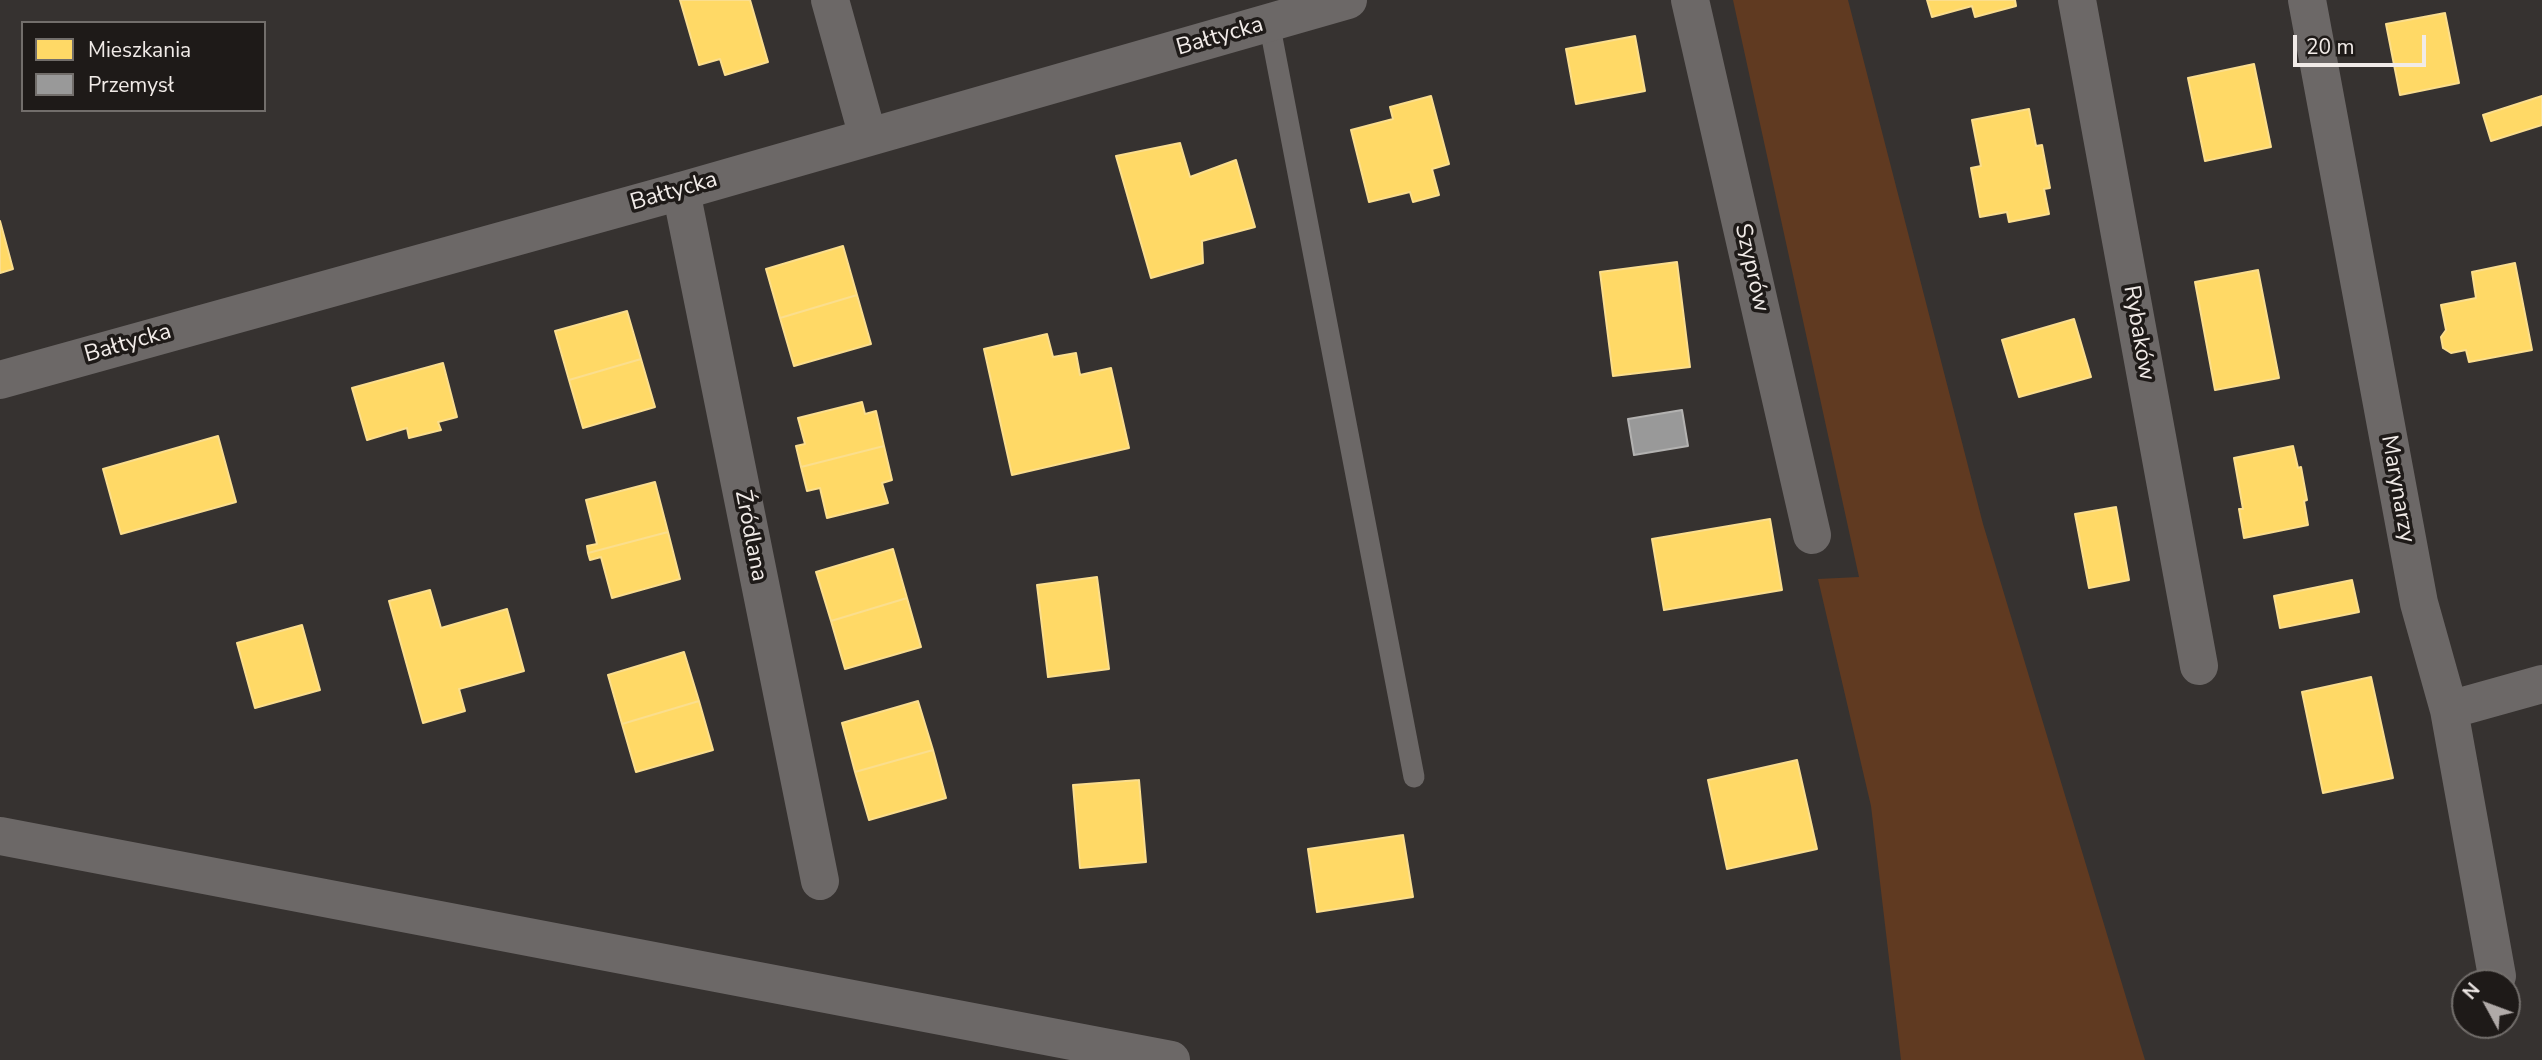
<!DOCTYPE html>
<meta charset="utf-8">
<style>
body{margin:0}
#map{position:relative;width:2542px;height:1060px;overflow:hidden;background:#363230;font-family:"Nunito Sans",sans-serif}
canvas{display:block}
.legend{position:absolute;left:21px;top:21px;width:245px;height:91px;box-sizing:border-box;background:#1e1a18;border:2px solid #726e6b;margin:0;padding:9px 12px;list-style:none;font-size:21px;color:#f1ebe8}
.legend li{display:flex;align-items:center;gap:14px;height:35px}
.legend b{width:35px;border:2px solid #726e6b}
.north{position:absolute;left:2451px;top:969px;width:70px;height:70px;box-sizing:border-box;background:#1e1a18;border:2px solid #726e6b;border-radius:50%;rotate:311deg;font-size:19px;font-weight:700;line-height:28px;text-align:center;color:#f1ebe8}
.north::after{content:'';display:block;margin:auto;width:24px;height:32px;background:#b0aaa8;clip-path:polygon(50% 0,100% 100%,50% 72%,0 100%)}
.scale{position:absolute;left:2293px;top:35px;width:133px;height:32px;box-sizing:border-box;border:4px solid #f1ebe8;border-top:0;padding-left:9px;font-size:21px;line-height:24px;white-space:nowrap;color:#f1ebe8;-webkit-text-stroke:5px #1e1a18;paint-order:stroke}
</style>
<div id="map">
<canvas width="2542" height="1060"></canvas>
<ul class="legend">
<li><b style="height:19px;background:#ffd966"></b>Mieszkania</li>
<li><b style="height:19px;background:#999"></b>Przemysł</li>
</ul>
<div class="north">N</div>
<div class="scale">20 m</div>
</div>
<script>
const g = document.querySelector('canvas').getContext('2d');
g.lineJoin = 'round';
function paint(path, color) { g.fillStyle = color; g.fill(path, 'evenodd'); }
const shape = rows => new Path2D(rows.map(r => 'M' + r).join(''));
function trace(path, color, width, dash) { g.strokeStyle = color; g.lineWidth = width; g.lineCap = dash ? 'butt' : 'round'; g.setLineDash(dash || []); g.stroke(path); }
function label(font, color, halo, rows, align = 'center') {
  g.font = font + ' "Nunito Sans",sans-serif'; g.lineWidth = 7; g.setLineDash([]); g.textBaseline = 'middle'; g.strokeStyle = halo; g.fillStyle = color; for (const [text, x, y, turn = 0] of rows) {
    g.save(); g.translate(x, y); g.rotate((+turn || 0) * Math.PI / 180); g.textAlign = isNaN(turn) ? turn : align; if (halo) g.strokeText(text, 0, 0); g.fillText(text, 0, 0); g.restore();
  }
}
paint(shape([
 [1733,0,1848,0,1983,524,2145,1060,1901,1060,1871,806,1818,579,1859,577]
]), '#603a21');
const homes = shape([
 [680,0,750,0,768,62,725,75,720,59,699,65,680,0],
 [1927,0,2015,0,2016,6,1975,17,1972,6,1932,17,1927,0],
 [2445,13,2459,83,2400,95,2386,24,2445,13],
 [1635,36,1645,91,1576,104,1566,49,1635,36],
 [2254,64,2271,147,2205,161,2188,78,2254,64],
 [1431,96,1449,164,1432,169,1439,195,1413,202,1410,192,1369,202,1351,130,1393,119,1390,107,1431,96],
 [2542,96,2542,125,2491,141,2483,115,2542,96],
 [2029,109,2036,146,2042,145,2050,188,2044,189,2049,214,2009,222,2007,212,1980,217,1971,168,1981,166,1972,120,2029,109],
 [1180,143,1190,177,1236,160,1255,227,1202,241,1203,263,1151,278,1116,156,1180,143],
 [0,221,13,269,0,273,0,221],
 [843,246,857,295,780,318,766,269,843,246],
 [1677,262,1690,367,1613,376,1600,272,1677,262],
 [2515,263,2532,350,2469,362,2466,350,2451,353,2443,348,2441,337,2446,330,2441,305,2476,298,2472,272,2515,263],
 [2258,270,2279,378,2215,390,2195,282,2258,270],
 [857,295,871,344,794,366,780,318,857,295],
 [627,311,641,359,569,380,555,331,627,311],
 [2074,319,2091,377,2019,397,2002,340,2074,319],
 [1047,334,1053,357,1076,353,1080,375,1111,368,1129,448,1012,475,984,349,1047,334],
 [641,359,655,407,583,428,569,380,641,359],
 [443,363,457,417,438,422,441,430,409,438,407,428,367,440,352,388,443,363],
 [862,402,865,414,876,411,884,446,801,467,796,446,805,444,798,418,862,402],
 [218,436,236,502,121,534,103,469,218,436],
 [884,446,892,480,882,483,888,503,827,518,820,488,807,491,801,467,884,446],
 [2293,446,2298,468,2301,467,2307,500,2304,501,2308,525,2244,538,2239,509,2243,509,2234,458,2293,446],
 [655,482,668,532,588,553,587,546,597,544,586,500,655,482],
 [2116,507,2129,580,2089,588,2075,514,2116,507],
 [1770,519,1782,590,1664,610,1652,539,1770,519],
 [668,532,680,579,612,598,601,557,590,560,588,553,668,532],
 [893,549,907,598,831,621,816,572,893,549],
 [1097,577,1109,669,1048,677,1037,585,1097,577],
 [2352,580,2359,612,2280,628,2274,596,2352,580],
 [430,590,441,628,507,609,524,671,459,689,465,711,423,723,389,601,430,590],
 [907,598,921,647,845,669,831,621,907,598],
 [302,625,320,690,255,708,237,643,302,625],
 [684,652,699,701,622,724,608,675,684,652],
 [2371,677,2393,778,2323,793,2302,692,2371,677],
 [699,701,713,750,636,772,622,724,699,701],
 [918,701,933,750,855,772,842,723,918,701],
 [933,750,946,798,869,820,855,772,933,750],
 [1797,760,1817,849,1727,869,1708,780,1797,760],
 [1139,780,1146,862,1080,868,1073,785,1139,780],
 [1403,835,1413,897,1317,912,1308,849,1403,835]
]);
paint(homes, '#ffd966');
trace(homes, '#fbde8d', 2);
const industry = shape([
 [1682,410,1688,446,1634,455,1628,419,1682,410]
]);
paint(industry, '#999');
trace(industry, '#b3b2b1', 2);
trace(shape([
 [1269,22,1414,777]
]), '#6c6867', 21);
trace(shape([
 [830,0,868,137],
 [1690,0,1812,535],
 [2077,0,2199,666],
 [2307,0,2419,603,2449,710,2497,976],
 [681,191,820,881],
 [0,380,681,191,1348,0],
 [2449,710,2542,684],
 [0,836,1171,1060]
]), '#6c6867', 38);
label('23px', '#f1ebe8', '#1e1a18', [
 ["Bałtycka",1220,37,-16],
 ["Bałtycka",674,192,-16],
 ["Szyprów",1751,268,77],
 ["Rybaków",2138,333,80],
 ["Bałtycka",128,344,-16],
 ["Marynarzy",2397,489,80],
 ["Źródlana",750,536,79]
]);
</script>
